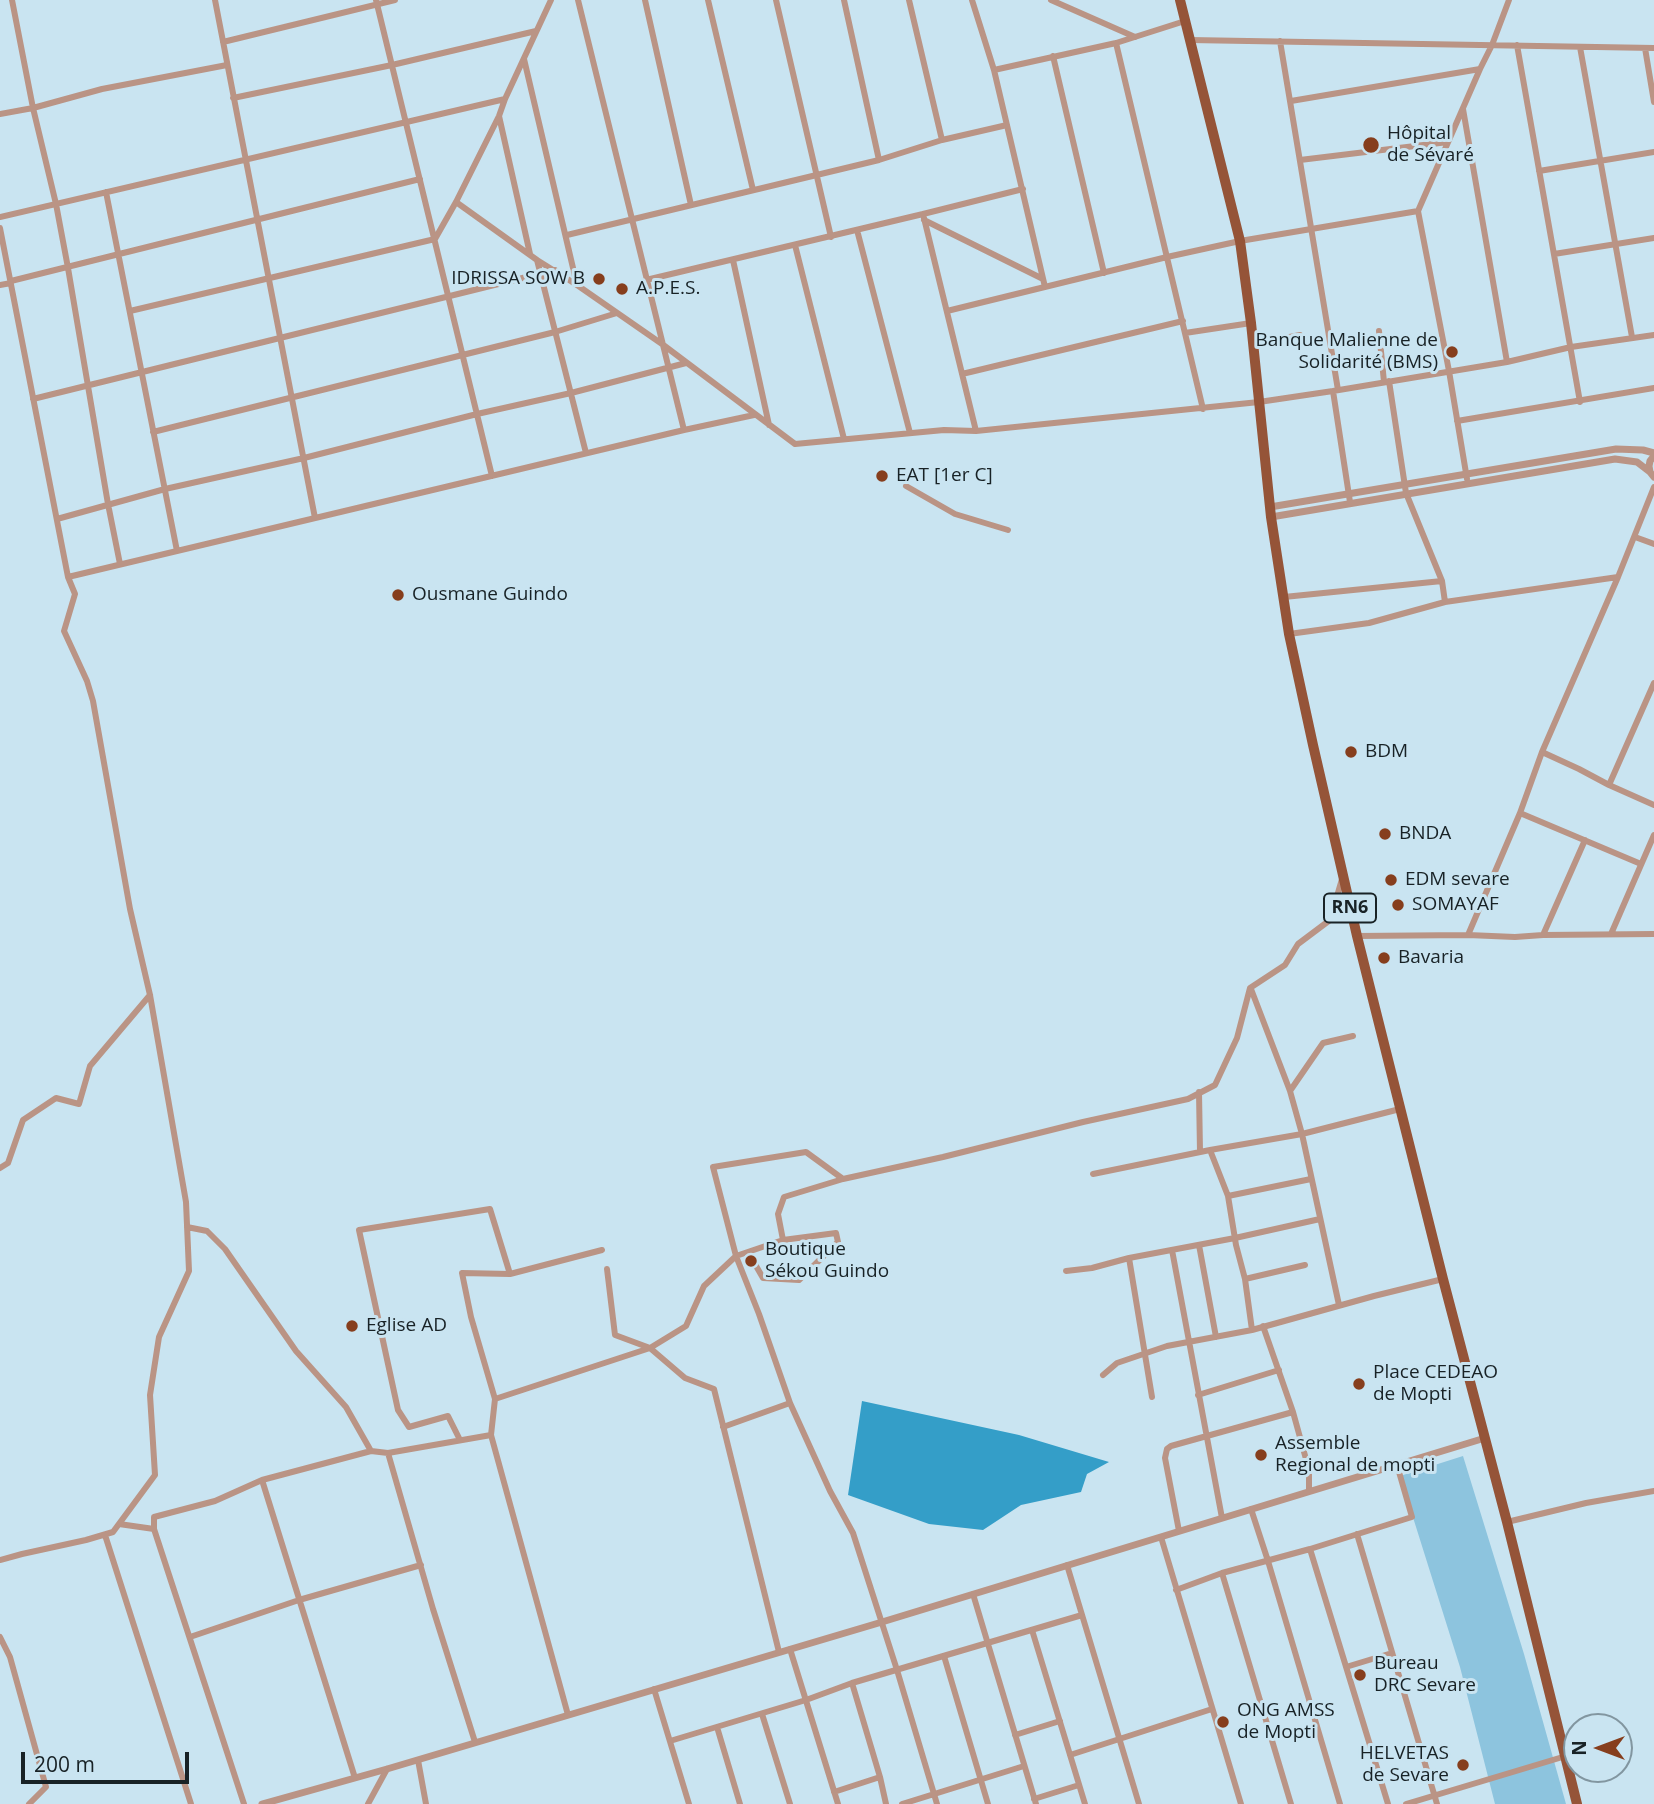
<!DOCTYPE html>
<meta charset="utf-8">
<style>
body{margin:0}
#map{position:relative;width:1654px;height:1804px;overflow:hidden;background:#c9e4f1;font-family:"Open Sans",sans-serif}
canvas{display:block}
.north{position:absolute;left:1563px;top:1713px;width:70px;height:70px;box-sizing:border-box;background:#c9e4f1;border:2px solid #8296a0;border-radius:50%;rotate:270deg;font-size:19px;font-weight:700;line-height:28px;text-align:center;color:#182226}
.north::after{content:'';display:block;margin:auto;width:24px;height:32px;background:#863e1d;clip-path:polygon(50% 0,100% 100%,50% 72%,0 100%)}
.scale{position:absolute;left:21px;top:1752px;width:168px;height:32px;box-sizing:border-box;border:4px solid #182226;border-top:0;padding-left:9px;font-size:21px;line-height:24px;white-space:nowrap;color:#182226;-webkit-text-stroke:5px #c9e4f1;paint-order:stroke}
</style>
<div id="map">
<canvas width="1654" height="1804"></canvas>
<div class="north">N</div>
<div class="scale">200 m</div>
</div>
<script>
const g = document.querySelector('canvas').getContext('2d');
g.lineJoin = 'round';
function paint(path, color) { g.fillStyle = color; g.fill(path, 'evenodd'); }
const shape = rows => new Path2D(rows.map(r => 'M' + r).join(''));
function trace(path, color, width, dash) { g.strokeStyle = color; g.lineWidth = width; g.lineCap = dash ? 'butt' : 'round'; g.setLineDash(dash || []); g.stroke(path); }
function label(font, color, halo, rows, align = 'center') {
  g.font = font + ' "Open Sans",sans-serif'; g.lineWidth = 6; g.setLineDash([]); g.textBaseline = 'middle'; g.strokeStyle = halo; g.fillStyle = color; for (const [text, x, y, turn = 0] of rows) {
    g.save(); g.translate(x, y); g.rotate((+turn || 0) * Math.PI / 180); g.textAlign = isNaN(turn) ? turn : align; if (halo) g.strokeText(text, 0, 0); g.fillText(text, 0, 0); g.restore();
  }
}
paint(shape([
 [1463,1456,1524,1654,1566,1804,1495,1804,1460,1667,1400,1476]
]), '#8dc4de');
paint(shape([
 [862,1401,1019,1435,1109,1462,1087,1474,1081,1492,1021,1505,983,1530,929,1524,848,1495]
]), '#349ec8');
trace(shape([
 [12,0,33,108,56,204,68,268,108,504,120,564],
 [215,0,315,518],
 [376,0,492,476],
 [578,0,684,430],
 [645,0,691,205],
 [708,0,753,190],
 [776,0,831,237],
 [844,0,879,160],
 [909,0,942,140],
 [972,0,994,70,1045,287],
 [1051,0,1135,37],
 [1190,40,1654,48],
 [1280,41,1338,390],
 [223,42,395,0],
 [1116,43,1203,409],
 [1517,45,1580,402],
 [1580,47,1632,337],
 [1645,48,1654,102],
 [1053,56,1104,273],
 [524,59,577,285],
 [994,70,1116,43,1185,21],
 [233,98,392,65,536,31],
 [1291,101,1480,69],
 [1463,109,1507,362],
 [0,114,33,108,102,89,227,65],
 [499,116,530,254],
 [1300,160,1448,142],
 [1539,171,1654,152],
 [106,192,177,551],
 [456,202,537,260,577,285,662,344,795,444,944,430,976,431,1259,402,1333,391,1507,362,1571,347,1654,335],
 [923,214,976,431],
 [0,217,505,99],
 [924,220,1043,279],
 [0,228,68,577,75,594,64,631,87,681,93,701,130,909,150,995,186,1202,189,1271,159,1337,150,1395,155,1475,113,1532,86,1540,22,1554,0,1560],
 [857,230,910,433],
 [567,235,879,160,942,140,1007,125],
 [795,245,844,439],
 [1554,254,1654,238],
 [537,260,586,453],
 [733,260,769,425],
 [646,280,923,214,1023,189],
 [11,281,420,179],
 [0,285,11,283],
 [130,311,435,239,456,202,499,116,505,99,551,0],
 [947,311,1167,257,1240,241,1418,211],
 [1379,331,1384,382],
 [1185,333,1251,323],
 [1253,344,1300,335],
 [962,374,1183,321],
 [1389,381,1406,493,1442,581,1445,602],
 [1333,391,1350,502],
 [33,399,555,270],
 [1457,421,1654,388],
 [153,432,555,332,617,313],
 [1467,479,1449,371,1418,211,1480,69,1492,45,1509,0],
 [906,486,955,514,1008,530],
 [57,519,165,489,304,458,477,414,571,393,686,363],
 [1635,537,1654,544],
 [68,577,684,430,754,415],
 [1284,597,1442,581],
 [1289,634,1369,623,1445,602,1618,577],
 [1542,752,1579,769,1609,785,1654,805],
 [1609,785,1654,683],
 [1520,813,1641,864],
 [1611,934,1654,835],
 [1468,935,1520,813,1542,752,1618,577,1654,487],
 [1543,935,1585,840],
 [1357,936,1468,935,1515,937,1543,935,1654,934],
 [1251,989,1290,1091],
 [1199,1092,1200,1152],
 [1210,1150,1228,1196,1236,1245,1245,1279,1252,1330],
 [0,1168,8,1163,23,1120,56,1098,79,1104,90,1066,150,995],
 [1093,1174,1210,1150,1302,1134,1400,1109],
 [1228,1196,1311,1179],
 [187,1227,207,1231,225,1249,296,1351,346,1407,371,1451],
 [1199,1245,1216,1337],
 [1172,1250,1222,1518],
 [748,1252,763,1278,799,1280,838,1242,836,1233,783,1240],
 [1129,1258,1152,1397],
 [607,1269,615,1335,650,1348,685,1378,714,1389,779,1652],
 [1066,1271,1092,1268,1129,1258,1235,1238,1320,1219],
 [1245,1279,1305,1265],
 [1339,1305,1302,1134,1290,1091,1323,1043,1353,1036],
 [1263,1326,1293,1412,1309,1470,1309,1491],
 [1103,1375,1117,1363,1167,1346,1252,1330,1374,1296,1443,1279],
 [1198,1395,1279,1370],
 [495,1399,471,1317,462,1273,510,1274],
 [723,1427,790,1403],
 [491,1435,495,1399,650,1348,686,1326,704,1286,736,1256,783,1240,778,1214,784,1197,843,1179],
 [460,1440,448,1416,409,1427,398,1410,359,1230,490,1209,510,1274,602,1250],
 [1251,1509,1268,1561,1340,1804],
 [1507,1522,1586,1503,1654,1491],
 [119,1524,154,1529,244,1804],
 [154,1529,154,1517,215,1501,262,1480],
 [1179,1531,1165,1458,1167,1449,1171,1446,1293,1412],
 [1357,1534,1437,1804],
 [105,1535,191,1804],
 [1161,1537,1241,1804],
 [1310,1549,1388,1804],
 [1067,1565,1139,1804],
 [1222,1573,1291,1804],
 [1176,1590,1222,1573,1310,1549,1412,1517,1397,1465],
 [973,1594,1036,1804],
 [1032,1630,1085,1804],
 [0,1637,10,1657,46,1787,29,1804],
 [190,1637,299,1600,421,1565],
 [790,1649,838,1804],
 [944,1656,988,1804],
 [1346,1667,1392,1653],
 [852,1683,880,1777,886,1804],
 [654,1689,689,1804],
 [762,1714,790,1804],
 [717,1727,740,1804],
 [1015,1735,1060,1721],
 [670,1741,806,1700,852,1683,1082,1615],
 [475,1742,433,1609,388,1453,491,1435,568,1715],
 [1070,1755,1212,1709],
 [418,1760,426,1804],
 [355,1778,262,1480,371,1451,388,1453],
 [834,1792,880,1777],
 [1034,1799,1079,1785],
 [368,1804,387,1769],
 [902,1804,1024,1766],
 [937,1804,897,1670,853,1533,830,1491,790,1403,759,1314,736,1256,713,1167,806,1152,843,1179,943,1157,1083,1122,1188,1099,1215,1085,1237,1038,1250,988,1285,965,1298,944,1330,920,1342,879],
 [1406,1804,1566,1756]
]), '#ba9485', 6);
trace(shape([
 [1654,456,1650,461,1649,466,1650,472,1654,477],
 [1270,507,1616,449,1643,450,1654,453],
 [1271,517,1615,459,1637,462,1650,472],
 [262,1804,387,1769,882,1622,1485,1438]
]), '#ba9485', 7);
trace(shape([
 [1180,0,1240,241,1251,323,1271,517,1289,634,1313,745,1357,936,1443,1279,1507,1522,1577,1804]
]), '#955438', 10);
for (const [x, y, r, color] of [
 [1371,145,9,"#863e1d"],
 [599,279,7,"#863e1d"],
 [622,289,7,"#863e1d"],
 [1452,352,7,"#863e1d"],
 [882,476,7,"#863e1d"],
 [398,595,7,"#863e1d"],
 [1351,752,7,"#863e1d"],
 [1385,834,7,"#863e1d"],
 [1391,880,7,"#863e1d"],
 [1398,905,7,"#863e1d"],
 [1384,958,7,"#863e1d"],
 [751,1261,7,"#863e1d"],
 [352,1326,7,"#863e1d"],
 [1359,1384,7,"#863e1d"],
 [1261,1455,7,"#863e1d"],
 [1360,1675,7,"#863e1d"],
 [1223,1722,7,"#863e1d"],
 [1463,1765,7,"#863e1d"]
]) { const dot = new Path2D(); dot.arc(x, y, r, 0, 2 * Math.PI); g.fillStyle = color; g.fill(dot); trace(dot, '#c9e4f1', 2.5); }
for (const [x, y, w] of [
 [1350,908,52]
]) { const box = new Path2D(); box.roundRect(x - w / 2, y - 14.5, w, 29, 5); g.fillStyle = '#c9e4f1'; g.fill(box); trace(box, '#182226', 2); }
label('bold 18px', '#182226', null, [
 ["RN6",1350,908]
]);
label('19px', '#182226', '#c9e4f1', [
 ["Hôpital",1387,134],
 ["de Sévaré",1387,156],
 ["IDRISSA SOW B",585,279,"right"],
 ["A.P.E.S.",636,289],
 ["Banque Malienne de",1438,341,"right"],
 ["Solidarité (BMS)",1438,363,"right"],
 ["EAT [1er C]",896,476],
 ["Ousmane Guindo",412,595],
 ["BDM",1365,752],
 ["BNDA",1399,834],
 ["EDM sevare",1405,880],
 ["SOMAYAF",1412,905],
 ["Bavaria",1398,958],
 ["Boutique",765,1250],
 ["Sékou Guindo",765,1272],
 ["Eglise AD",366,1326],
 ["Place CEDEAO",1373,1373],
 ["de Mopti",1373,1395],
 ["Assemble",1275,1444],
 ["Regional de mopti",1275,1466],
 ["Bureau",1374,1664],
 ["DRC Sevare",1374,1686],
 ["ONG AMSS",1237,1711],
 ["de Mopti",1237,1733],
 ["HELVETAS",1449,1754,"right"],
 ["de Sevare",1449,1776,"right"]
], 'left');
</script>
